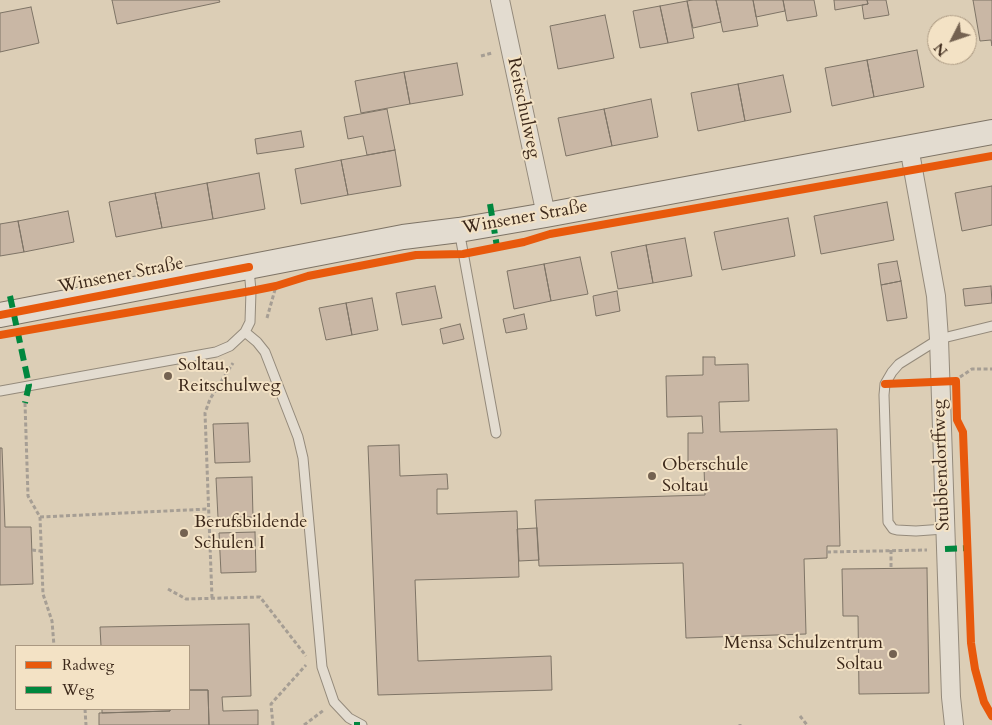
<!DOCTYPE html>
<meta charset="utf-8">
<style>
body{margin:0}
#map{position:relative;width:992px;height:725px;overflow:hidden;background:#dcceb6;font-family:Cardo,serif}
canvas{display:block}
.legend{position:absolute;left:15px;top:645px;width:175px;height:65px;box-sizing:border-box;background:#f3e2c5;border:1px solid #aa9881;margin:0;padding:6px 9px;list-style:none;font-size:15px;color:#3c281a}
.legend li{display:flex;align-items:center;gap:10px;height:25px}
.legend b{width:25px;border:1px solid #aa9881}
.north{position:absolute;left:927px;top:15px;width:50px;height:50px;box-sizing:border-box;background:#f3e2c5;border:1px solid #aa9881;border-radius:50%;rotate:229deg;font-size:14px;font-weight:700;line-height:20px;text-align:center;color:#3c281a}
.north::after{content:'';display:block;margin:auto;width:18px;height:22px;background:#746251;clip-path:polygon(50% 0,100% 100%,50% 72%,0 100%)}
</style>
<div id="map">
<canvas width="992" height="725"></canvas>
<ul class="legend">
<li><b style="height:6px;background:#e8590c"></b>Radweg</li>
<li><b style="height:6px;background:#00873e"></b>Weg</li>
</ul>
<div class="north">N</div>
</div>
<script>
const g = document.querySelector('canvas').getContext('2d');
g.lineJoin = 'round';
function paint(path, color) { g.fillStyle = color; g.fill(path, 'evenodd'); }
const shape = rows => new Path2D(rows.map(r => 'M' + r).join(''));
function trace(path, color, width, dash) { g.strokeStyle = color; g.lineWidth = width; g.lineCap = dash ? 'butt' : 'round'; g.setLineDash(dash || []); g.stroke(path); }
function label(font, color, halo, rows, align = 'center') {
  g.font = font + ' Cardo,serif'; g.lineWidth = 4; g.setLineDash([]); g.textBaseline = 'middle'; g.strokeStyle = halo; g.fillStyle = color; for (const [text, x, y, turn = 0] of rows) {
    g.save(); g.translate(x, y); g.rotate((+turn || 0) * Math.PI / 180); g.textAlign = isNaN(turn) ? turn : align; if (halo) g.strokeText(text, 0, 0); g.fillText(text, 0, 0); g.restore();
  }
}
const building = shape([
 [112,0,219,0,220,2,117,24,112,0],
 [692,0,716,0,721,22,693,28,687,1,692,0],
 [716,0,753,0,758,26,723,32,716,0],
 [753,0,783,0,785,11,756,17,753,0],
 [783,0,814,0,817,16,787,21,783,0],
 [834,0,867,0,868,4,835,10,834,0],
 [867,0,886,0,889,15,864,19,862,5,868,4,867,0],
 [973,0,992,0,992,46,991,40,980,41,973,0],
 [687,1,694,38,668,43,660,6,687,1],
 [660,6,668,43,640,48,633,11,660,6],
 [31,7,39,43,0,52,0,13,31,7],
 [605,15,614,58,558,69,550,26,605,15],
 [917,50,924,87,874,97,867,60,917,50],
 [867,60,874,97,832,106,825,68,867,60],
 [457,63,463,95,410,104,404,72,457,63],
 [404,72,410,104,361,113,355,81,404,72],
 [783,75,791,112,745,121,738,84,783,75],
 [738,84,745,121,698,131,691,93,738,84],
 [651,99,658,137,612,146,604,109,651,99],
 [387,109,395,150,367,155,363,136,348,139,344,117,387,109],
 [604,109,612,146,566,156,558,118,604,109],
 [301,131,304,147,257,154,255,139,301,131],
 [395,150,401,186,348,195,341,160,395,150],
 [341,160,348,195,301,204,295,169,341,160],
 [259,173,265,209,213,219,207,183,259,173],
 [207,183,213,219,162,228,155,193,207,183],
 [992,186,992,225,962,231,955,193,992,186],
 [155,193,162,228,116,237,109,202,155,193],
 [887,202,894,240,821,254,814,216,887,202],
 [68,211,74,242,24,252,18,221,68,211],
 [788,218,795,256,722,270,714,232,788,218],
 [18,221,24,252,0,256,0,224,18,221],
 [685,238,692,276,653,283,646,245,685,238],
 [646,245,653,283,618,289,611,252,646,245],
 [580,257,588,294,551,301,544,264,580,257],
 [897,261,901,281,881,285,878,264,897,261],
 [544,264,551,301,514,309,507,271,544,264],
 [901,281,907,318,887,321,881,285,901,281],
 [435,286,442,318,402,325,396,293,435,286],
 [991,286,992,303,965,306,963,289,991,286],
 [617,291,620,311,596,316,593,296,617,291],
 [372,298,378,330,352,335,346,303,372,298],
 [346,303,352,335,326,340,319,308,346,303],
 [524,314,527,329,506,333,503,319,524,314],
 [460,324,464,339,443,344,440,329,460,324],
 [703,357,715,357,715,365,748,364,749,401,719,402,720,432,837,429,840,546,827,546,827,558,804,559,806,634,686,638,683,563,539,566,535,500,705,495,704,468,688,469,688,433,703,433,702,416,667,417,666,376,703,375,703,357],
 [248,423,250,462,215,463,213,424,248,423],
 [399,445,400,476,447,474,448,489,437,489,437,514,517,511,519,577,415,580,418,661,551,656,552,690,378,695,368,446,399,445],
 [0,448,2,448,5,527,31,527,33,584,0,585,0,448],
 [252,477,253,517,218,518,216,478,252,477],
 [537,528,539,560,519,561,517,529,537,528],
 [255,532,256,572,221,573,219,533,255,532],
 [927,568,929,693,859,694,858,616,843,616,842,569,927,568],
 [249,624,251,696,222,697,223,711,258,710,258,725,209,725,208,690,189,690,189,646,101,646,100,627,249,624],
 [189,690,208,690,209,725,99,725,99,713,170,711,170,709,189,709,189,690],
 [102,709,170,709,170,711,102,713,102,709]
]);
paint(building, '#c9b7a5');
trace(building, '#7e7466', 1);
const lane = shape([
 [459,230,496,433],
 [245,332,257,342,265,352,298,437,303,458,322,667,334,702,349,718,362,725],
 [0,391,216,352,230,346,245,332,250,322,251,291,249,269],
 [944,529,916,531,897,530,893,529,888,522,884,395,885,384,892,372,899,364,939,339,992,326]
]);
const street = shape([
 [500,0,546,215],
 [909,147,936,296,939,339,951,697,954,725]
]);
const secondary = shape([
 [0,315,403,237,459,230,546,215,992,132]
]);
trace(lane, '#948a7b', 11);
trace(street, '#948a7b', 20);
trace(secondary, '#7e7466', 26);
trace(shape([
 [481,56,492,53],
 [267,318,276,286,279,285],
 [960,377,972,369,992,369],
 [25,403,28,496,40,517,43,594,52,621,54,646],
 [40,517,208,509],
 [32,550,41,551],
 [891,550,891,569],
 [827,552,927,550],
 [168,589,186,599,260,597,306,656],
 [212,598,205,413,210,399,233,363],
 [85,709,86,725],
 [800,716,807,725],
 [273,725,271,704,306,665],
 [304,725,324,710],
 [740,725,740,724]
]), '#a69e94', 3, [4, 2.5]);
trace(lane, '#e3dcd0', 9);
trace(street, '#e3dcd0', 18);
trace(secondary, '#e3dcd0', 24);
trace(shape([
 [490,204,497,247],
 [10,296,29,385,25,403],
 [945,549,968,548],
 [357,722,357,725]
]), '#00873e', 6, [12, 6]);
trace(shape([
 [0,315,249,267],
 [0,335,251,291,276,286,308,276,416,255,463,254,524,242,550,234,992,156],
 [885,384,956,381,957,420,963,432,971,643,975,669,984,702,992,716]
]), '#e8590c', 8);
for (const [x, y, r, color] of [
 [168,376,5,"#746251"],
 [652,476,5,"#746251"],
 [184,533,5,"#746251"],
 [893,654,5,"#746251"]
]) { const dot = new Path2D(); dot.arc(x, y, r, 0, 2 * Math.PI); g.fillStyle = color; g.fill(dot); trace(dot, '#f3e2c5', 2); }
label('18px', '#3c281a', '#f3e2c5', [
 ["Reitschulweg",523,108,78],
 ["Winsener Straße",525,218,-10],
 ["Winsener Straße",121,276,-11],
 ["Stubbendorffweg",942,465,-92]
]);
label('18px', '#3c281a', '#f3e2c5', [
 ["Soltau,",178,366],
 ["Reitschulweg",178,387],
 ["Oberschule",662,466],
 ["Soltau",662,487],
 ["Berufsbildende",194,523],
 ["Schulen I",194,544],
 ["Mensa Schulzentrum",883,644,"right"],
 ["Soltau",883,665,"right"]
], 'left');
</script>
